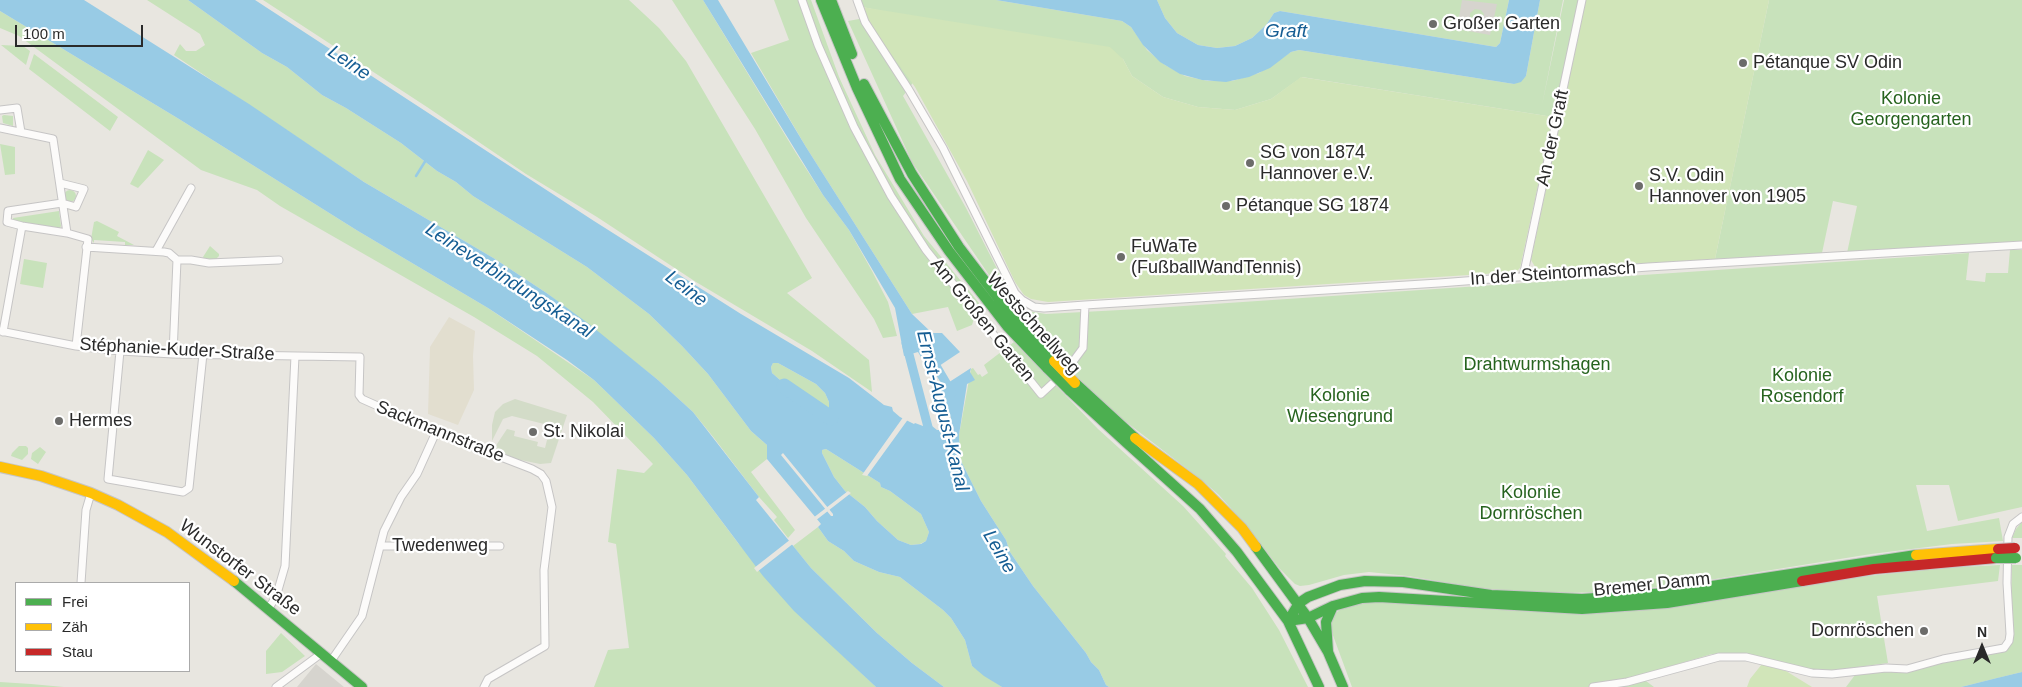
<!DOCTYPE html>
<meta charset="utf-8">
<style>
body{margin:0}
#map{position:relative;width:2022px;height:687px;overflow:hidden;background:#e8e6e0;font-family:Helvetica,sans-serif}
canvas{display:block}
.legend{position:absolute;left:15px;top:582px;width:175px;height:90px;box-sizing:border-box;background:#fff;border:1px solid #aaa;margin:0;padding:6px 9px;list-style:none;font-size:15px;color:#2a2a2a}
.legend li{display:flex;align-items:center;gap:10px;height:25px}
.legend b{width:25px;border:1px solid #aaa}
.north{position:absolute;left:1957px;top:622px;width:50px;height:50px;-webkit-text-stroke:4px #fff;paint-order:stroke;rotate:0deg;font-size:14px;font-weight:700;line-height:20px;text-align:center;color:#2a2a2a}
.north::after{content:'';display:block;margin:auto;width:18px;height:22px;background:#2a2a2a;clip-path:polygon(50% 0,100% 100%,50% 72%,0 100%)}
.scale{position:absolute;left:15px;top:25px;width:128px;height:22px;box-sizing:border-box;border:2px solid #2a2a2a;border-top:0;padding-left:6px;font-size:15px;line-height:18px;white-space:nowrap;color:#2a2a2a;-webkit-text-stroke:4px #fff;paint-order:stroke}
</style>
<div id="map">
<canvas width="2022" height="687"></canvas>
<ul class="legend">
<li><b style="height:6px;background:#4caf50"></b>Frei</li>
<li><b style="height:6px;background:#ffc107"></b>Zäh</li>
<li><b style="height:6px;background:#c62828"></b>Stau</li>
</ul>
<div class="north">N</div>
<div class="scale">100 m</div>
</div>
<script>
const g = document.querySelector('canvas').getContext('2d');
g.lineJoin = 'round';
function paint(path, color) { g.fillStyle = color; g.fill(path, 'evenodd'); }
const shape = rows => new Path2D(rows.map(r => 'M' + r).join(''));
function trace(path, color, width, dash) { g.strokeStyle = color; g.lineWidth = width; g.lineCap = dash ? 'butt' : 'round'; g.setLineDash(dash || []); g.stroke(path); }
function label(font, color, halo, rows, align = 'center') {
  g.font = font + ' Helvetica,sans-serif'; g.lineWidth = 4.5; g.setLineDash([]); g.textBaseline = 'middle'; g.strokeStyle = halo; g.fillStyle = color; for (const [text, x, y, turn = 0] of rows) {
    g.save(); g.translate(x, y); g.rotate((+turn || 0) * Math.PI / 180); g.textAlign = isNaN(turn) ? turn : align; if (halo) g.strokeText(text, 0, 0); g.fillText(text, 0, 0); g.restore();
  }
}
paint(shape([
 [449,317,475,331,473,356,474,390,458,425,428,414,430,347]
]), '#e2decf');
paint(shape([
 [147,0,188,0,262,53,287,67,322,95,346,108,401,143,437,171,456,182,473,196,587,267,649,314,682,346,708,374,751,431,767,445,767,459,751,472,795,530,788,538,774,520,777,517,759,497,714,438,693,412,658,380,548,294,495,259,364,182,174,55,180,44,186,51,196,51,205,45,200,34],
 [263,0,629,0,659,28,686,61,812,278,787,293,869,360,872,392,812,351,696,282,597,217,526,174,427,107],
 [672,0,703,0,796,153,823,195,849,230,872,271,888,302,897,336,883,338,874,319,806,218,755,129],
 [774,0,811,0,839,77,875,155,924,236,979,303,972,325,957,331,948,307,912,314,806,147,751,53,789,40],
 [862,0,996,0,1122,21,1131,27,1147,50,1165,65,1185,76,1208,81,1232,81,1259,73,1291,52,1299,50,1514,84,1526,76,1540,0,1563,0,1542,105,1564,0,1580,0,1555,120,1553,117,1302,77,1271,99,1235,110,1198,107,1163,97,1132,76,1123,59,862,7],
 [1157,0,1509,0,1500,43,1496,47,1280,11,1274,13,1266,25,1252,38,1235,46,1217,48,1198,45,1177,33,1165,18],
 [1769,0,2022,0,2022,241,1847,253,1857,206,1833,201,1822,253,1715,259],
 [0,11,179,119,358,231,488,308,594,380,654,438,687,475,738,543,837,650,876,687,594,687,608,650,629,648,616,544,608,542,617,469,644,473,653,464,593,402,537,356,474,317,280,206,257,190,201,170,19,36,0,28],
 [876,16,918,76,903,96,966,208,1012,298,1006,300,912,162,848,21],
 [1,45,23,46,30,51,26,65],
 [34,54,118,117,110,131,29,69],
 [4,115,13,116,13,126,3,123,2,116],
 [0,144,15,147,15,174,5,175],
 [148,150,164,160,138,188,130,184],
 '64 196a6 6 0 1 1 12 0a6 6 0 1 1-12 0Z',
 [59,211,61,226,59,230,14,222,13,218],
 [97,221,119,232,117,236,134,245,125,245,125,242,94,240,94,243,91,239,94,222],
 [210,246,219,254,219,256,215,260,205,260,203,257],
 [2010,250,2022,250,2022,507,1958,521,1949,485,1916,485,1927,531,1999,518,2003,541,1952,544,1871,554,1678,585,1609,592,1557,593,1484,589,1408,576,1369,572,1344,575,1309,585,1300,586,1295,584,1280,569,1244,523,1219,495,1203,481,1117,415,1091,391,1017,314,1021,310,1046,314,1139,309,1969,253,1966,280,1985,282,1986,273,2008,273],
 [24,259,47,263,43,288,20,284],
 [1014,342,1098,429,1183,506,1226,554,1225,556,1252,588,1279,630,1308,687,1109,687,1106,685,1099,670,1091,662,1086,653,1033,586,1010,552,1006,540,981,501,960,459,959,435,971,369,973,368,978,375,980,374,982,377,988,373,984,365],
 [773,363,778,363,816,384,825,393,829,402,829,410,825,411,809,405,772,373,771,367],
 [19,446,26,446,28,448,28,454,22,460,11,456,12,453],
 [40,447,46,452,38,464,31,459,32,453],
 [826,449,880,483,881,487,890,491,921,514,929,532,926,541,920,544,911,545,898,540,877,521,865,507,845,491,834,477,822,453,822,450],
 [2022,522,2022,538,2012,538,2016,529],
 [818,527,828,541,844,551,854,561,879,572,900,577,943,610,951,618,965,640,972,666,1002,687,944,687,912,663,877,633,811,568,793,546],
 [2000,565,1998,581,1877,596,1888,663,1828,671,1814,671,1740,653,1712,654,1644,674,1646,681,1654,687,1352,687,1331,630,1331,622,1337,612,1346,606,1360,603,1382,602,1534,612,1616,612,1672,606,1850,578,1942,568],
 [2012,565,2022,565,2022,672,1961,687,1846,687,1858,671,1898,669,2004,648,2010,634],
 [281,633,305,656,282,672,266,674,266,651],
 [0,682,31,684,64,687,0,687]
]), '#c8e2bb');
paint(shape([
 [515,399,567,415,551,463,540,464,516,459,496,450,497,444,507,429,515,431,514,436,538,442,537,446,545,448,547,440,551,437,552,433,548,425,512,416,503,419,492,441,492,425,495,412,503,404]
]), '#d3dcc8');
paint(shape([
 [1586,0,1769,0,1715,259,1537,270,1531,260],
 [862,7,1110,47,1123,59,1132,76,1163,97,1198,107,1235,110,1271,99,1301,77,1553,117,1520,268,1516,272,1281,287,1048,302,1031,299,1024,295,1015,282,967,181,915,87,867,21],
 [1762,664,1786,671,1812,687,1747,687,1750,679]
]), '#d1e5b9');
paint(shape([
 [1462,0,1497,4,1490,35,1457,29],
 [1475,9,1481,10,1484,14,1482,20,1478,23,1473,22,1470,18,1470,13],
 [316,664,344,687,297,687]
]), '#d6d4ce');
paint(shape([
 [0,0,84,0,249,104,364,182,495,259,548,294,589,324,658,380,693,412,759,497,756,500,811,568,877,633,912,663,944,687,876,687,794,611,763,576,687,475,654,438,594,380,567,360,488,308,358,231,179,119,0,11],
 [188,0,255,0,594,221,741,314,849,378,884,405,892,407,893,411,900,417,914,424,915,423,923,426,924,424,923,418,928,417,932,426,937,430,949,430,951,418,940,388,971,368,970,372,975,380,967,384,959,435,960,459,981,501,1006,540,1010,552,1033,586,1086,653,1091,662,1099,670,1106,685,1109,687,1002,687,984,676,972,666,965,640,951,618,943,610,900,577,879,572,854,561,844,551,828,541,818,527,821,524,767,459,767,445,751,431,708,374,682,346,649,314,587,267,473,196,456,182,437,171,401,143,346,108,322,95,287,67,262,53],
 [773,363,778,363,816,384,825,393,829,402,829,410,825,411,809,405,772,373,771,367],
 [826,449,880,483,881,487,890,491,921,514,929,532,926,541,921,544,911,545,898,540,877,521,865,507,845,491,834,477,822,453,822,450],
 [783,453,833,514,833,516,831,516,781,455],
 [703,0,718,0,806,147,912,314,932,333,942,333,960,352,930,372,918,352,904,356,895,308,849,230,823,195],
 [996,0,1157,0,1165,18,1177,33,1198,45,1217,48,1235,46,1252,38,1266,25,1274,13,1280,11,1496,47,1500,43,1509,0,1540,0,1526,76,1521,82,1514,84,1299,50,1291,52,1270,68,1249,77,1226,82,1202,80,1180,74,1160,62,1143,45,1131,27,1122,21],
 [2022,672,2022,687,1961,687,1997,678]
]), '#98cbe5');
paint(shape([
 [904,416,909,418,867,476,862,475],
 [848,491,851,493,815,521,813,518],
 [791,539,794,543,757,572,754,568]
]), '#e8e6e0');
trace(shape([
 [416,176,426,160]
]), '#98cbe5', 2.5);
trace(shape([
 [906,343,928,427],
 [932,359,952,393]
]), '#98cbe5', 9);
trace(shape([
 [784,386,831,418]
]), '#98cbe5', 15);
const street = shape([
 [802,0,818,45,854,127,891,196,926,250,1041,394,1066,371,1083,348,1085,305],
 [857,0,865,22,909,90,943,148,1015,293,1022,300,1034,307,1044,308,1085,305,1439,283,1648,267,2022,245],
 [0,110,17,108,21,132],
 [0,128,53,139,67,233],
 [60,183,84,189,76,207,62,203,8,211,7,222,22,226,67,233,88,239,76,346],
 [86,247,164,252,169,253,177,260,191,260,209,263,279,260],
 [156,251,191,188],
 [1523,277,1582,0],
 [0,331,76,346,120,351,173,354,360,357,359,395,362,399,436,432,532,469,541,474,546,481,552,507,544,570,545,646,488,679,484,687],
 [3,332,22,226],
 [120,351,108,479,183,492,189,488,203,354],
 [173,354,177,260],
 [380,546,500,546],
 [81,583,86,510,91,493],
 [268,609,276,597,285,566,295,356],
 [331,661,362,616,384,531,401,497,417,474,436,432],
 [276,687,322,653],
 [1593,687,1627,682,1719,657,1746,657,1812,673,1832,674,1886,668,1907,669,1943,659,2004,648,2009,641,2010,634,2007,583,2008,537,2013,524,2022,517]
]);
const fast = shape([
 [821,0,857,88,900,179,949,251,1007,326,1048,369],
 [831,0,852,54],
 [864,84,912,174,959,247,1014,319,1054,361],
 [1075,383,1135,438],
 [1069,390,1129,445],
 [1129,445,1200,509,1237,552,1288,621,1319,687],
 [1256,547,1308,618,1328,652,1343,687],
 [234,581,362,687],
 [1288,621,1299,603,1308,597,1340,585,1365,581,1403,582,1491,595,1582,599,1666,593,1916,555],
 [1288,621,1308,618,1333,606,1362,598,1379,597,1582,609,1667,603,1802,581],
 [1328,651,1326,622,1333,606]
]);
const slow = shape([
 [1135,438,1198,484,1242,528,1256,547],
 [0,467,41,476,91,493,118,505,167,532,234,581],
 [1916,555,1998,549]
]);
const jam = shape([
 [1802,581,1874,569,1996,558]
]);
trace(street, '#c6c5c5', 9);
trace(fast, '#c6c5c5', 12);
trace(slow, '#c6c5c5', 12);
trace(jam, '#c6c5c5', 12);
trace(street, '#fcfbfa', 7);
trace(fast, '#4caf50', 10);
trace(slow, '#ffc107', 10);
trace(jam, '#c62828', 10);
const fastBridge = shape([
 [1048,369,1069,390],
 [1996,558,2016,558]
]);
const slowBridge = shape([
 [1054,361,1075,383]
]);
const jamBridge = shape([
 [1998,549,2015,548]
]);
trace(fastBridge, '#c6c5c5', 12, []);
trace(slowBridge, '#c6c5c5', 12, []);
trace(jamBridge, '#c6c5c5', 12, []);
trace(fastBridge, '#4caf50', 10);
trace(slowBridge, '#ffc107', 10);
trace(jamBridge, '#c62828', 10);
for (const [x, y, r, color] of [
 [1433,24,5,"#6c6c6a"],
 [1743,63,5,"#6c6c6a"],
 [1250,163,5,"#6c6c6a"],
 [1639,186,5,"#6c6c6a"],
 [1226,206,5,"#6c6c6a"],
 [1121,257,5,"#6c6c6a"],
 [59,421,5,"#6c6c6a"],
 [533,432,5,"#6c6c6a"],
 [1924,631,5,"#6c6c6a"]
]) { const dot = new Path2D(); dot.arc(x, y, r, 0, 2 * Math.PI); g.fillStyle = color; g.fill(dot); trace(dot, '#fff', 2); }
label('18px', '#2a2a2a', '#fff', [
 ["Großer Garten",1443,24],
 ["Pétanque SV Odin",1753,63],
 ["SG von 1874",1260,153],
 ["Hannover e.V.",1260,174],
 ["S.V. Odin",1649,176],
 ["Hannover von 1905",1649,197],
 ["Pétanque SG 1874",1236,206],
 ["FuWaTe",1131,247],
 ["(FußballWandTennis)",1131,268],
 ["Hermes",69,421],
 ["St. Nikolai",543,432],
 ["Dornröschen",1914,631,"right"]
], 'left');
label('18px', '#26631e', '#fff', [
 ["Kolonie",1911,99],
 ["Georgengarten",1911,120],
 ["Drahtwurmshagen",1537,365],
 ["Kolonie",1802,376],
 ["Rosendorf",1802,397],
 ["Kolonie",1340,396],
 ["Wiesengrund",1340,417],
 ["Kolonie",1531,493],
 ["Dornröschen",1531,514]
]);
label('18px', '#2a2a2a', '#fff', [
 ["An der Graft",1553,138,-78],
 ["In der Steintormasch",1553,274,-4],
 ["Am Großen Garten",982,320,51],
 ["Westschnellweg",1033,324,48],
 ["Stéphanie-Kuder-Straße",177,350,3],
 ["Sackmannstraße",440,432,22],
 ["Twedenweg",440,546],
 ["Wunstorfer Straße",240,568,37],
 ["Bremer Damm",1652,585,-6]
]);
label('italic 19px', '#155d93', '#fff', [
 ["Graft",1286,32],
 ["Leine",349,63,34],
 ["Leineverbindungskanal",509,281,33],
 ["Leine",686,289,37],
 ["Ernst-August-Kanal",942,411,76],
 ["Leine",999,552,60]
]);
</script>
